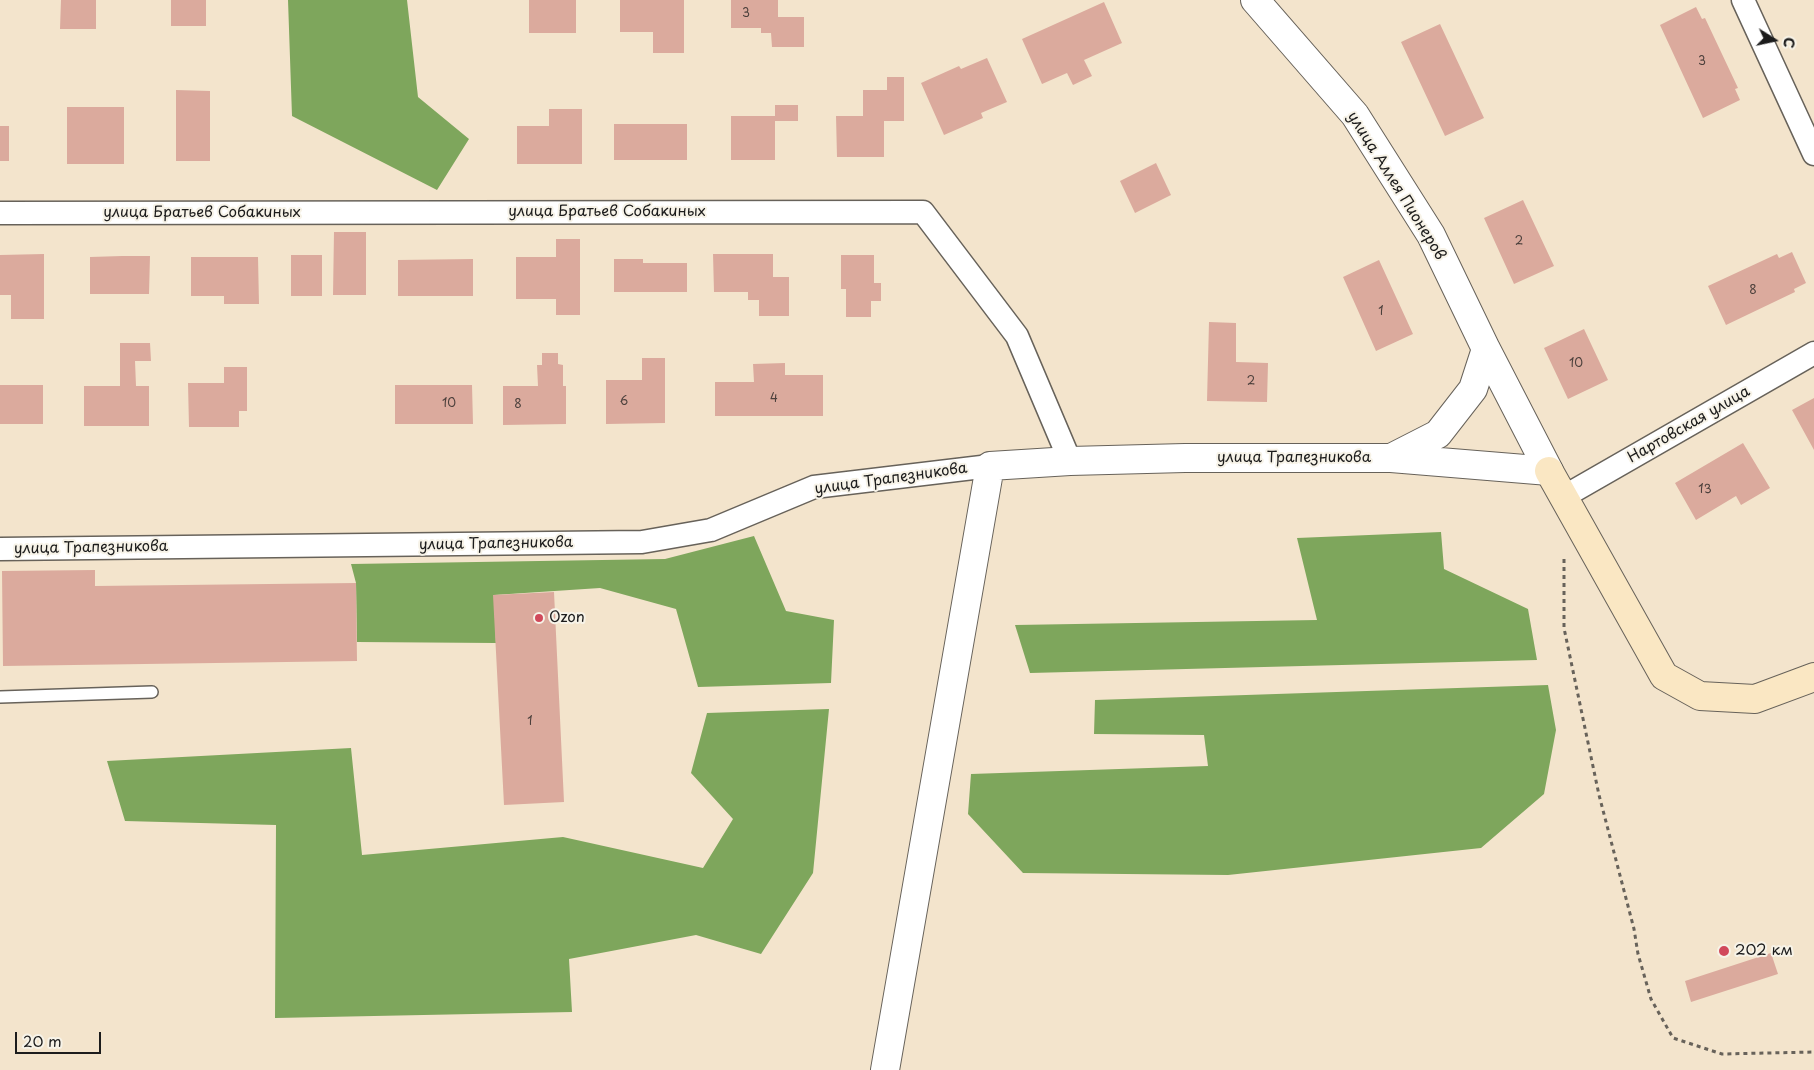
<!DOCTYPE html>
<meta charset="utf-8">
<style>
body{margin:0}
#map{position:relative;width:1814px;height:1070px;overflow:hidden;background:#f3e4cc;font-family:"Playpen Sans",sans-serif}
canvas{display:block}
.north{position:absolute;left:1749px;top:15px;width:50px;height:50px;-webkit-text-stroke:4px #f7f3e8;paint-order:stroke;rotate:100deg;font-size:14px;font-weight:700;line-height:20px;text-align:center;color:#1c1c1c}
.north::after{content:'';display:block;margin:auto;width:18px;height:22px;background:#1c1c1c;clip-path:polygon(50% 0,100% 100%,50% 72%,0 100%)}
.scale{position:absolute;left:15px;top:1032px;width:86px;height:22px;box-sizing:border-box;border:2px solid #1c1c1c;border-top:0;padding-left:6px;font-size:15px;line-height:18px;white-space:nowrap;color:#1c1c1c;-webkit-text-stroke:4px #f7f3e8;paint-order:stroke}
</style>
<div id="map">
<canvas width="1814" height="1070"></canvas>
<div class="north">С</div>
<div class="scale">20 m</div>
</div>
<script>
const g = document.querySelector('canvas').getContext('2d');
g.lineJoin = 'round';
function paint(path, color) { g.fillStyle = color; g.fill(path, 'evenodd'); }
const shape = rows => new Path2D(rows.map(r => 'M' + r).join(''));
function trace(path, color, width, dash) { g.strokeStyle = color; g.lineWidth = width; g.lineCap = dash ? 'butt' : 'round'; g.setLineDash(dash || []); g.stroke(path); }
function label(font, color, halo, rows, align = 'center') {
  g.font = font + ' "Playpen Sans",sans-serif'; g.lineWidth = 4; g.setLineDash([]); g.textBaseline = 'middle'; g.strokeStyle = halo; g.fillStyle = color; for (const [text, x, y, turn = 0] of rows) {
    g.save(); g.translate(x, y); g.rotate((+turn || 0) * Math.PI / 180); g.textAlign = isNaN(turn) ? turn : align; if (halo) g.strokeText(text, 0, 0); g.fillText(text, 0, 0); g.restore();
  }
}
paint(shape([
 [288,0,407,0,418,97,469,139,437,190,292,116],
 [1441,532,1444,569,1528,609,1537,660,1030,673,1015,625,1317,620,1297,538],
 [754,536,786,611,834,620,831,683,698,687,676,609,600,588,494,595,496,643,357,642,356,583,351,564,665,559],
 [1548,685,1556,730,1544,794,1481,848,1228,875,1023,873,968,814,971,774,1208,766,1204,735,1094,734,1095,700],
 [829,709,813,873,761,954,696,935,569,959,572,1012,275,1018,276,825,125,821,107,761,351,748,362,855,563,837,703,868,733,819,691,773,707,713]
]), '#7ea65c');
paint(shape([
 [61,0,96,0,96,29,60,29],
 [171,0,206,0,206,26,171,26],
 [529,0,576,0,576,33,529,33],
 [620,0,684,0,684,53,653,53,653,32,620,32],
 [731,0,778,0,778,17,804,17,804,47,772,47,771,33,761,33,761,28,731,28],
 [1104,2,1122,43,1084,60,1092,76,1073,85,1067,73,1042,84,1022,39],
 [1696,7,1702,19,1705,18,1738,88,1735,89,1740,100,1703,118,1660,25],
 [1440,24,1484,118,1445,136,1401,42],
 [987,58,1007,102,981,113,983,118,944,135,921,83,959,66,961,69],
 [887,77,904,77,904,121,884,121,884,157,837,157,836,116,863,116,863,90,887,90],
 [176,90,210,91,210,161,176,161],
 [775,105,798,105,798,121,775,121,775,160,731,160,731,116,775,116],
 [67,107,124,107,124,164,67,164],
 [549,109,582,109,582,164,517,164,517,126,549,126],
 [614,124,687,124,687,160,614,160],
 [0,126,9,126,9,161,0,161],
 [1156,163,1171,195,1135,213,1120,181],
 [1523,200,1554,266,1514,284,1484,218],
 [334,232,366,232,366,295,333,295],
 [556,239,580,239,580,315,556,315,556,299,516,299,516,257,556,257],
 [1792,252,1806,283,1794,289,1795,292,1726,325,1708,286,1777,254,1779,258],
 [44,254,44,319,11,319,11,295,0,295,0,255],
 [713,254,773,254,773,277,789,277,789,316,759,316,759,300,748,300,748,292,714,292],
 [291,255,322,255,322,296,291,296],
 [841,255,874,255,874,283,881,283,881,301,871,301,871,317,846,317,846,289,841,289],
 [122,256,150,256,149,294,90,294,90,257],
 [191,257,258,257,259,304,224,304,224,296,191,296],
 [473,259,473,296,398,296,398,260],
 [614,259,643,259,643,263,687,263,687,292,614,292],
 [1379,260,1413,334,1376,351,1343,277],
 [1209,322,1236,323,1236,362,1268,363,1267,402,1207,401],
 [1584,329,1608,380,1568,399,1544,348],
 [120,343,150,343,151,361,135,361,136,386,149,386,149,426,84,426,84,386,120,386],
 [542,353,558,353,558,364,563,365,563,386,566,386,566,424,503,425,503,386,538,386,537,365,542,365],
 [642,358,665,358,665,423,606,424,606,380,642,380],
 [785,363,785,375,823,375,823,416,715,416,715,382,754,382,753,364],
 [224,367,247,367,247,411,239,411,239,427,189,427,188,383,224,383],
 [0,385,43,385,43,424,0,424],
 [395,385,472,385,473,424,395,424],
 [1814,398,1814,450,1792,410],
 [1743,443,1770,488,1741,505,1736,496,1696,520,1675,483],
 [95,570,95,586,356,583,357,661,3,666,2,571],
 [554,592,564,802,504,805,493,595],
 [1771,953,1778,974,1691,1002,1685,981]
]), '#dbaa9d');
const service = shape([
 [0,697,152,692]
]);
const minor = shape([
 [1743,0,1814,154],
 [0,213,923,212,1017,336,1070,461],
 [1565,496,1814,353],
 [0,549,642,542,711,530,814,487,990,466]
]);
const tertiary = shape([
 [1255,0,1355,115,1431,235,1486,349,1549,471],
 [1391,458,1438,434,1473,389,1486,349],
 [885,1070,990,466,1070,461,1185,458,1391,458,1549,471]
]);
const secondary = shape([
 [1549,471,1664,676,1700,696,1755,699,1814,677]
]);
trace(service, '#67625a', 14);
trace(minor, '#67625a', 25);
trace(tertiary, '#67625a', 30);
trace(secondary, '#67625a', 30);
trace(shape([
 [1564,559,1564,628,1599,795,1634,929,1638,954,1651,999,1673,1038,1722,1054,1814,1052]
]), '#67625a', 3, [4, 4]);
trace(service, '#fff', 11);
trace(minor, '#fff', 22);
trace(tertiary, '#fff', 28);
trace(secondary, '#fae7c3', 28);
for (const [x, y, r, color] of [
 [539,618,5,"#d1495b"],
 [1724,951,6,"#d1495b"]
]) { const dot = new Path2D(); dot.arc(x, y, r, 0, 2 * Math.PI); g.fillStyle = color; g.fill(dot); trace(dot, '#f7f3e8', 2); }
label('12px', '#4c403c', null, [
 ["3",746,14],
 ["3",1702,62],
 ["2",1519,242],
 ["8",1753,291],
 ["1",1381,312],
 ["10",1576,364],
 ["2",1251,382],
 ["4",774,399],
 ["6",624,402],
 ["10",449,404],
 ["8",518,405],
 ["13",1705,490],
 ["1",530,722]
]);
label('15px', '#1c1c1c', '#f7f3e8', [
 ["улица Аллея Пионеров",1396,186,58],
 ["улица Братьев Собакиных",607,212],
 ["улица Братьев Собакиных",202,213],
 ["Нартовская улица",1689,425,-30],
 ["улица Трапезникова",1294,458],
 ["улица Трапезникова",891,479,-8],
 ["улица Трапезникова",496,544,-1],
 ["улица Трапезникова",91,548,-1]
]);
label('15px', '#1c1c1c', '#f7f3e8', [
 ["Ozon",549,618],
 ["202 км",1735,951]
], 'left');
</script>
